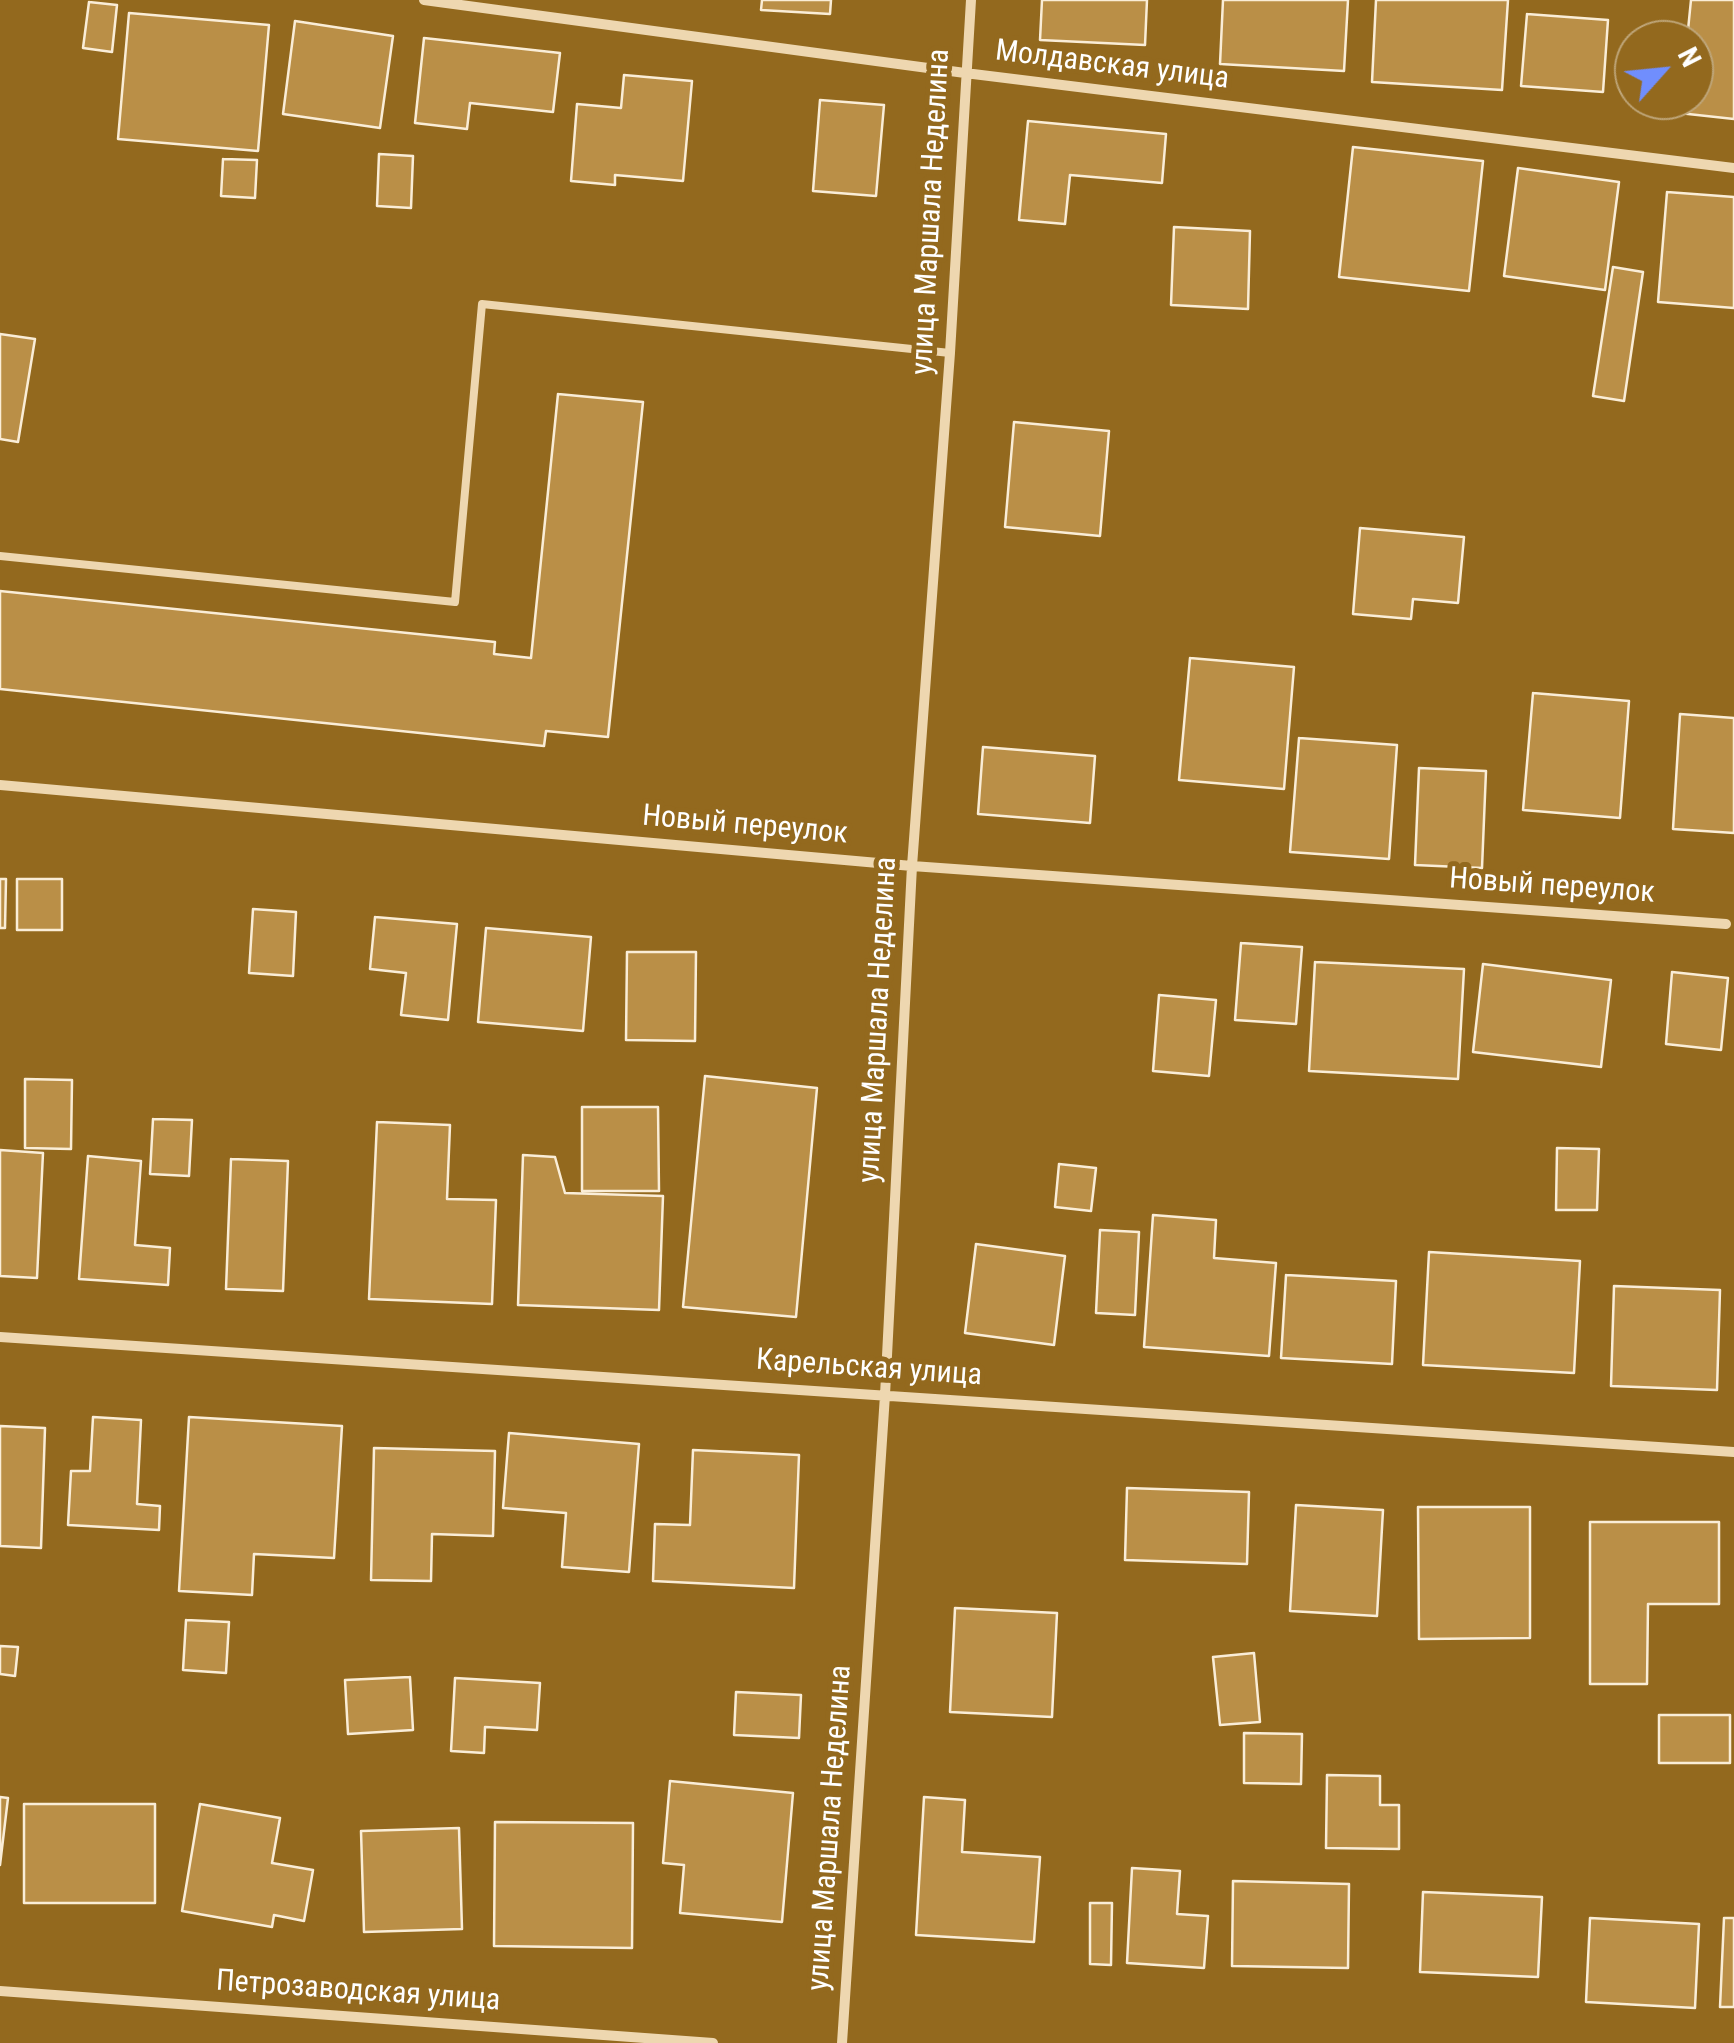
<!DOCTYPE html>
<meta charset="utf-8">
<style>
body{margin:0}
#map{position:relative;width:1734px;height:2043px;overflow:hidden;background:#93691e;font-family:"Roboto Condensed",sans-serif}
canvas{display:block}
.north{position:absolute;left:1614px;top:20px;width:100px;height:100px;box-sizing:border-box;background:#93691e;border:2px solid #bea578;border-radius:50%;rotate:63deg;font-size:28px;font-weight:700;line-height:40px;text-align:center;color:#fff}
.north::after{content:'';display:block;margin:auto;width:35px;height:45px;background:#708efd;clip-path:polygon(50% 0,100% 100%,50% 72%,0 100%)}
</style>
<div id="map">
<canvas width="1734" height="2043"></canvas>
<div class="north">N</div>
</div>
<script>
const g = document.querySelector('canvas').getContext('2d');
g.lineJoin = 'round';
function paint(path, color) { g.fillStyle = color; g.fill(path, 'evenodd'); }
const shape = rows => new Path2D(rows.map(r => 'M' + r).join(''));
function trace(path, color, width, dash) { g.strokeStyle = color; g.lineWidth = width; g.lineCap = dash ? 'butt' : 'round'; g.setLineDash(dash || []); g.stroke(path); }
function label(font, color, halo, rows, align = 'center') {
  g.font = font + ' "Roboto Condensed",sans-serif'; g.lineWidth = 10; g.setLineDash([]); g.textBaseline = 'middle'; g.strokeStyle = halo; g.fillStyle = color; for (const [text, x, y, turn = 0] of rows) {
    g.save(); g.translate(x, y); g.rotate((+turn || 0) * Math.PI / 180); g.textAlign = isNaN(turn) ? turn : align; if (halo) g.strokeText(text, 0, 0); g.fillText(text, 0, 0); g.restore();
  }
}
const building = shape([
 [762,0,831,0,830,14,761,10,762,0],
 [1042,0,1147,0,1145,45,1040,40,1042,0],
 [1223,0,1348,0,1344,71,1220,64,1223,0],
 [1376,0,1508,0,1502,90,1372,82,1376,0],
 [1691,0,1734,0,1734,119,1679,113,1681,100,1694,100,1694,40,1687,40,1691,0],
 [89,2,117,5,112,52,83,48,89,2],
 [129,13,269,25,258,151,118,139,129,13],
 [1527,14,1608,20,1603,92,1521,86,1527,14],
 [295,21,393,36,380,128,283,114,295,21],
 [424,38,560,53,553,112,470,103,467,129,415,123,424,38],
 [624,75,692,81,683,181,615,175,615,185,571,181,577,104,621,108,624,75],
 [820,100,884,105,876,196,813,191,820,100],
 [1028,121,1166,134,1162,183,1070,175,1065,224,1019,220,1028,121],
 [1353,147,1483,161,1469,291,1339,277,1353,147],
 [379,154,413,156,411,208,377,206,379,154],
 [223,159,257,160,255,198,221,196,223,159],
 [1518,168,1619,182,1605,290,1504,276,1518,168],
 [1667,192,1734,197,1734,308,1658,302,1667,192],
 [1174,227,1250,231,1248,309,1171,305,1174,227],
 [1613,267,1643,272,1624,401,1593,396,1613,267],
 [0,334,35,339,18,442,0,439,0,334],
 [558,394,643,402,608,737,546,731,544,746,0,689,0,591,495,642,494,654,531,658,558,394],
 [1014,422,1109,431,1100,536,1005,527,1014,422],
 [1360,528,1464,537,1458,603,1413,599,1411,619,1353,614,1360,528],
 [1190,658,1294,667,1284,789,1179,780,1190,658],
 [1533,693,1629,701,1620,818,1523,810,1533,693],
 [1680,714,1734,718,1734,833,1673,829,1680,714],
 [1299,738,1397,745,1389,859,1290,852,1299,738],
 [983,747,1095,756,1090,823,978,814,983,747],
 [1419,768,1486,771,1482,868,1415,865,1419,768],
 [0,879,6,879,5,928,0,928,0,879],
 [17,879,62,879,62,930,17,930,17,879],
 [253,909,296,912,293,976,249,973,253,909],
 [375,917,457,924,448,1020,401,1015,406,973,370,969,375,917],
 [486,928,591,937,583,1031,478,1022,486,928],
 [1241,943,1302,947,1296,1024,1235,1020,1241,943],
 [627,952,696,952,695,1041,626,1040,627,952],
 [1315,962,1464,969,1458,1079,1309,1071,1315,962],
 [1483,964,1611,980,1601,1067,1473,1052,1483,964],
 [1672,972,1728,978,1721,1050,1666,1044,1672,972],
 [1159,995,1216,1000,1209,1076,1153,1071,1159,995],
 [705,1076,817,1088,796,1317,683,1307,705,1076],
 [25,1079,72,1080,71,1149,25,1148,25,1079],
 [582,1107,658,1107,659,1191,582,1191,582,1107],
 [153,1119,192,1120,189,1176,150,1174,153,1119],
 [377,1122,450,1125,447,1199,496,1200,492,1304,369,1299,377,1122],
 [1557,1148,1599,1149,1597,1210,1556,1210,1557,1148],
 [0,1150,43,1153,37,1278,0,1276,0,1150],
 [523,1155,555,1157,565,1193,663,1196,659,1310,518,1305,523,1155],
 [88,1156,141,1161,135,1245,170,1248,168,1285,79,1279,88,1156],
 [231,1159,288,1161,283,1291,226,1289,231,1159],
 [1059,1164,1096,1168,1091,1211,1055,1207,1059,1164],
 [1153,1215,1216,1220,1214,1258,1276,1263,1269,1356,1144,1347,1153,1215],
 [1100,1230,1139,1232,1135,1315,1096,1313,1100,1230],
 [976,1244,1065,1256,1054,1345,965,1333,976,1244],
 [1429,1252,1580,1261,1574,1373,1423,1365,1429,1252],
 [1286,1275,1396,1281,1392,1364,1281,1358,1286,1275],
 [1614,1286,1720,1290,1717,1390,1611,1386,1614,1286],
 [93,1417,141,1420,137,1504,160,1506,159,1530,68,1525,71,1471,90,1471,93,1417],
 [189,1417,342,1426,334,1558,254,1554,252,1595,179,1591,189,1417],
 [0,1426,45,1428,41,1548,0,1546,0,1426],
 [509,1433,639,1444,629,1572,562,1567,566,1513,503,1508,509,1433],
 [374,1448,495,1451,493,1536,432,1534,431,1581,371,1580,374,1448],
 [693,1450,799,1455,794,1588,653,1581,655,1524,690,1525,693,1450],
 [1127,1488,1249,1492,1247,1564,1125,1560,1127,1488],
 [1296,1505,1383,1510,1377,1616,1290,1611,1296,1505],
 [1418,1507,1530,1507,1530,1638,1419,1639,1418,1507],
 [1590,1522,1719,1522,1719,1604,1648,1604,1647,1684,1590,1684,1590,1522],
 [955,1608,1057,1613,1052,1717,950,1712,955,1608],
 [186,1620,229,1622,226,1673,183,1670,186,1620],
 [0,1646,18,1647,15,1676,0,1674,0,1646],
 [1254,1653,1260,1722,1220,1725,1213,1657,1254,1653],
 [410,1677,413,1730,348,1734,345,1680,410,1677],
 [455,1678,540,1683,537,1730,485,1727,484,1753,451,1751,455,1678],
 [736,1692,801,1695,799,1738,734,1735,736,1692],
 [1659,1715,1730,1715,1730,1763,1659,1763,1659,1715],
 [1244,1733,1302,1734,1301,1784,1244,1783,1244,1733],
 [1327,1775,1380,1776,1380,1805,1399,1805,1399,1849,1326,1848,1327,1775],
 [670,1781,793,1793,782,1922,680,1913,684,1865,663,1863,670,1781],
 [0,1797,8,1798,0,1865,0,1797],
 [924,1797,965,1800,962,1852,1040,1857,1034,1942,916,1935,924,1797],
 [24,1804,155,1804,155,1903,24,1903,24,1804],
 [200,1804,280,1818,272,1863,313,1870,304,1921,274,1915,272,1927,182,1911,200,1804],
 [495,1822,633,1823,632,1948,494,1946,495,1822],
 [459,1828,462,1929,364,1932,361,1831,459,1828],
 [1132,1868,1180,1871,1177,1914,1208,1916,1204,1968,1127,1963,1132,1868],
 [1233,1881,1349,1884,1348,1968,1232,1966,1233,1881],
 [1423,1892,1542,1897,1538,1977,1420,1972,1423,1892],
 [1090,1903,1112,1903,1111,1965,1090,1964,1090,1903],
 [1590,1918,1699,1924,1695,2008,1586,2002,1590,1918],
 [1724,1918,1734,1918,1734,2007,1720,2007,1724,1918]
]);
paint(building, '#ba8f47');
trace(building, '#faedd7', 2.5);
trace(shape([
 [0,556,455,602,482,304,950,353]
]), '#eed7b0', 8);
trace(shape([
 [424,0,965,73,1734,168],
 [0,785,912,866,1726,924],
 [0,1337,1734,1452],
 [0,1991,713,2043],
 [842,2043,885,1395,912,866,950,353,971,0]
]), '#eed7b0', 10);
label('30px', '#fff', '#93691e', [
 ["Молдавская улица",1112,66,7],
 ["улица Маршала Неделина",932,212,-87],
 ["Новый переулок",745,826,5],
 ["Новый переулок",1552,887,4],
 ["улица Маршала Неделина",879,1020,-87],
 ["Карельская улица",869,1369,4],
 ["улица Маршала Неделина",831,1828,-86],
 ["Петрозаводская улица",358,1992,4]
]);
</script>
